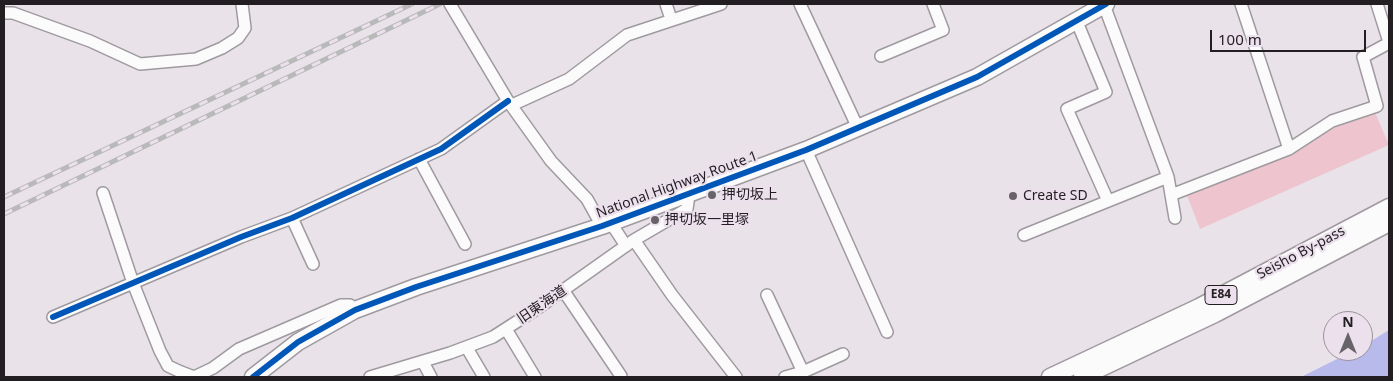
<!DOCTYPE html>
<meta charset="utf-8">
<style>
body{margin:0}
#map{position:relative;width:1393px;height:381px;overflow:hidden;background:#e9e3e9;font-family:"Noto Sans",sans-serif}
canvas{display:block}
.frame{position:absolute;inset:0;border:5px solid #221e22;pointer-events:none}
.north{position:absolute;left:1323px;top:311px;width:50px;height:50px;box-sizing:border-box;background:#ebe0ec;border:1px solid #9b929b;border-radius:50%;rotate:0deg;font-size:14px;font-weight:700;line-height:20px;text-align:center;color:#221e22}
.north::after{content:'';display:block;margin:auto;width:18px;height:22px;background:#686368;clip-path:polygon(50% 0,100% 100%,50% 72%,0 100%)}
.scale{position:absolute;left:1210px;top:30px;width:156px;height:22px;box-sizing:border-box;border:2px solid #221e22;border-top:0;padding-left:6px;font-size:15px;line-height:18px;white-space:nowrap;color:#221e22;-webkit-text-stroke:4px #ebe0ec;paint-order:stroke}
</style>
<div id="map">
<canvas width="1393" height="381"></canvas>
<div class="frame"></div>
<div class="north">N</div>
<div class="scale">100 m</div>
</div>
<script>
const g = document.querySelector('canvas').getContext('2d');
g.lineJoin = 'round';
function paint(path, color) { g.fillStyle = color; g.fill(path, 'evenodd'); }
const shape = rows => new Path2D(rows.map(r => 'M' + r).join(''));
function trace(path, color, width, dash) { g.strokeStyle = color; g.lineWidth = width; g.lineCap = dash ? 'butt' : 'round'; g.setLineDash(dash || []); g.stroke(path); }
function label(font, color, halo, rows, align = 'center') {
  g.font = font + ' "Noto Sans","Noto Sans JP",sans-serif'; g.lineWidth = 4.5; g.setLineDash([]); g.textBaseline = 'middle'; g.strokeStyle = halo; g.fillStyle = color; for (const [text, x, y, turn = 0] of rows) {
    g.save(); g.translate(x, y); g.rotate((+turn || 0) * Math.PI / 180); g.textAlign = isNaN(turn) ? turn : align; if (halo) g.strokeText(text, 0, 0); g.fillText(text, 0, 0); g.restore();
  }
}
paint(shape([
 [1374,110,1389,145,1200,229,1186,193,1315,140,1329,129]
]), '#eec5cf');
paint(shape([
 [1389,330,1389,377,1301,377,1353,351,1363,351,1363,346]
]), '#b7baea');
const minor = shape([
 [450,4,508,101,551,161,587,199,602,226],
 [666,4,671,19],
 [800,4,858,128],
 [1241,4,1289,149],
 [1377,4,1389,42],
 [1104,5,1168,177,1175,218],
 [4,13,13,13,90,41,140,64,196,59,222,48,238,38,245,28,242,4],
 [1077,22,1106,92,1067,109,1108,201],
 [881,56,943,30,933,4],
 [512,105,569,79,627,35,721,4],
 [806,150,887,332],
 [419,159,465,244],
 [103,193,133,283,160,351,168,366,181,372,194,377,213,368,239,349,341,305,350,305,355,310],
 [1171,195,1289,149,1332,121,1377,106,1363,57,1389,43],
 [292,218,313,264],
 [611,223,626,246],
 [1024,235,1168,177],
 [634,240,672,295,736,377],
 [563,290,621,376],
 [767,295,803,372],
 [53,317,241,237,292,218,441,149,508,101],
 [506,329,535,377],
 [467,348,484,377],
 [423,362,431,377],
 [370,377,450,353,493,337,538,308,634,240,687,209,689,195],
 [785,377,803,372,843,354]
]);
const highway = shape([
 [253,377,298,342,355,310,416,287,602,226,806,150,977,77,1106,4],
 [1050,377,1199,307,1389,207],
 [1082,377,1215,314,1389,223]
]);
trace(minor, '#9f9a9f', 14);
trace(highway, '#9f9a9f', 19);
trace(minor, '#fcfbfc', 11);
trace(highway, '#fcfbfc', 16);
const rail = shape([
 [4,197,412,4],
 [4,214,440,4]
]);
trace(rail, '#bab9ba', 5);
trace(rail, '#ebe0ec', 3, [9]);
trace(shape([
 [53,317,241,237,292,218,441,149,508,101],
 [253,377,298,342,355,310,416,287,602,226,806,150,977,77,1106,4]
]), '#0057b8', 6);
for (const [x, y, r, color] of [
 [712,195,5,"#686368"],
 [1013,196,5,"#686368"],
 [655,220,5,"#686368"]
]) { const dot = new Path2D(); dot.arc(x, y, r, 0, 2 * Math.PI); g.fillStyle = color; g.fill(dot); trace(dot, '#ebe0ec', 2); }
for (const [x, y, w] of [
 [1221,295,32]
]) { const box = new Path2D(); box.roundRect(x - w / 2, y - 9.5, w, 19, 4); g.fillStyle = '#ebe0ec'; g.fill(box); trace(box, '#221e22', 1); }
label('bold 12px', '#221e22', null, [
 ["E84",1221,295]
]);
label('14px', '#221e22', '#ebe0ec', [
 ["National Highway Route 1",677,185,-20],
 ["Seisho By-pass",1301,253,-28],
 ["旧東海道",542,305,-34]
]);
label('14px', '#221e22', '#ebe0ec', [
 ["押切坂上",722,195],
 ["Create SD",1023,196],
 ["押切坂一里塚",665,220]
], 'left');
</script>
